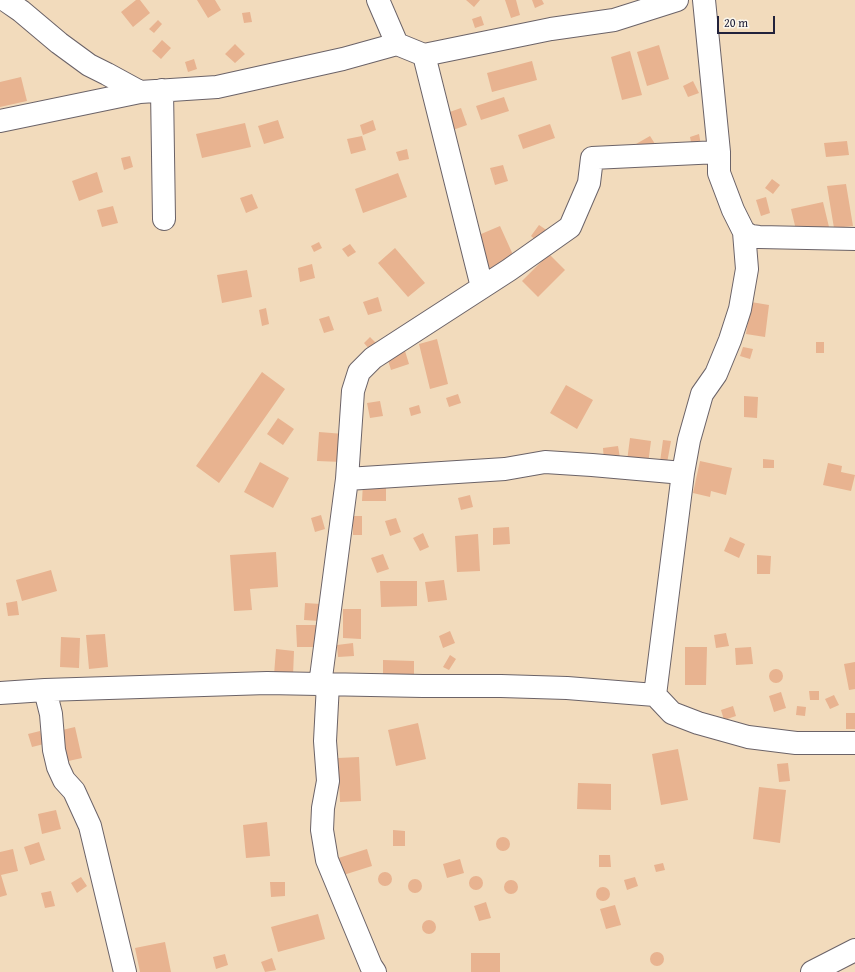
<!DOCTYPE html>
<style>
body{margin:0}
#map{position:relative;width:855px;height:972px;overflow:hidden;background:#f2dbbc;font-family:"Gentium Book Plus",serif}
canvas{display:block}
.scale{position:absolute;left:717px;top:16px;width:58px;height:18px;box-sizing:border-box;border:2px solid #22223b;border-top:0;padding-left:5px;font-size:12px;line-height:14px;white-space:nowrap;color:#22223b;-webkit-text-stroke:3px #fbf7ec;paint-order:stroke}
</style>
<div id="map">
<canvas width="855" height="972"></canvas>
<div class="scale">20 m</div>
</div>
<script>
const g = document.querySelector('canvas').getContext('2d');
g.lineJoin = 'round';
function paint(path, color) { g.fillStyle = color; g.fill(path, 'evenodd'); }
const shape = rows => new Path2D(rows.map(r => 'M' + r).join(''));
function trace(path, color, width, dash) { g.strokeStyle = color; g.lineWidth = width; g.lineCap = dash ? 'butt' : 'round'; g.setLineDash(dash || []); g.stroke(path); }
paint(shape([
 [136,0,140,0,150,13,133,27,121,12],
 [197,0,215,0,221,10,208,18],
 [466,0,480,0,474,7],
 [505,0,516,0,520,15,511,18],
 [532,0,542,0,544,4,535,8],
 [250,12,252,22,244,23,242,13],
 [481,16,484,25,475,28,472,19],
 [158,20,162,24,154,33,149,29],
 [162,40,171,48,161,59,152,51],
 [235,44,245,54,235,63,225,54],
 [659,45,669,79,647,86,637,52],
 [630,51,642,95,622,100,611,57],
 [194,59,197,69,188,72,185,62],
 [532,61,537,80,492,92,487,73],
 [21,77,27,101,0,107,0,82],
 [693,81,699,93,688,97,683,86],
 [504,97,509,111,481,120,476,106],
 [461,108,467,125,450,131,444,114],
 [278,120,284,138,264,144,258,126],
 [373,120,376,130,363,135,360,125],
 [245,123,251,147,202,158,196,134],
 [550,124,555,138,523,149,518,135],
 [699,134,701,145,692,147,690,137],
 [362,136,366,150,351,154,347,139],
 [650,136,657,147,642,155,636,144],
 [847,141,849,155,826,157,824,143],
 [407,149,409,159,399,161,396,152],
 [130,156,133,167,124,170,121,158],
 [503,165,508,181,495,185,490,168],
 [97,172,103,192,79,201,72,181],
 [398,173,407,197,363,213,355,189],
 [772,179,780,185,773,194,765,188],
 [846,184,853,226,834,228,827,186],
 [252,194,258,208,246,213,240,198],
 [766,197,770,213,761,216,756,200],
 [823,202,829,227,797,234,791,209],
 [113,206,118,223,102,227,97,210],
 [539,225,548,231,539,243,531,236],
 [500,226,514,257,489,269,474,237],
 [319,242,322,248,314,252,311,246],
 [350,244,356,252,348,257,342,249],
 [395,248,425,283,408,297,378,263],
 [549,254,565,270,538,297,522,281],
 [312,264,315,278,300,282,298,268],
 [247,270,252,297,222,303,217,275],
 [378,297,382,311,368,315,363,302],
 [751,302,769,305,765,337,746,334],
 [266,308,269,324,262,326,259,310],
 [329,316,334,330,324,333,319,319],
 [370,337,376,343,370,350,364,343],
 [437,339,448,384,430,389,419,344],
 [816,342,824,342,824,353,816,353],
 [743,347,753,349,750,359,740,356],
 [405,351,409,364,391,370,387,357],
 [262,372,285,389,219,483,196,466],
 [566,385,593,400,577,429,550,413],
 [458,394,461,403,449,407,446,398],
 [744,396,758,397,757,418,744,417],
 [380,401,383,416,370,418,367,403],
 [419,405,421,413,411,416,409,408],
 [278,418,294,429,283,445,267,434],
 [319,432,344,434,342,462,317,461],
 [630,438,651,441,648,464,627,461],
 [663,440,671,441,667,463,660,462],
 [618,446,620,458,604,461,603,448],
 [763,459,774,460,774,468,763,468],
 [700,461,732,468,726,495,711,491,710,497,693,493],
 [260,462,289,478,273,508,244,492],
 [828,463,842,466,841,472,855,475,851,491,823,485],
 [363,483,386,484,386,501,362,501],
 [470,495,473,507,461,510,458,498],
 [321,515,325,529,315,532,311,518],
 [353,516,362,516,362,535,353,535],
 [396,518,401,532,390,536,385,521],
 [509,527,510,544,493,545,493,528],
 [423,533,429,547,420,551,413,538],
 [478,534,480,571,457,572,455,536],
 [730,537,745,544,739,558,724,551],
 [276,552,278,587,250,589,252,610,234,611,230,555],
 [383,554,389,569,377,573,371,558],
 [757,555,771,556,770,574,757,574],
 [51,570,57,591,22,601,16,580],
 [444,580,447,600,428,602,425,582],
 [380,581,417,581,417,606,381,607],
 [17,601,19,615,8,616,6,603],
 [305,603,321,604,320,621,304,620],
 [343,609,361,609,361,639,343,638],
 [296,625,318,625,318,647,297,647],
 [450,631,455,643,443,648,439,636],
 [726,633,729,646,716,648,714,635],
 [105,634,108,667,89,669,86,635],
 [61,637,80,638,79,668,60,667],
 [353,643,354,656,338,657,337,645],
 [685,647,707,647,706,685,685,685],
 [751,647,753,664,736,665,735,648],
 [276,649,294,651,293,676,274,675],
 [450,655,456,659,449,670,443,667],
 [383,660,414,661,414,676,383,675],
 [855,662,855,689,849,690,844,664],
 '769 676a7 7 0 1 1 14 0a7 7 0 1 1-14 0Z',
 [809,691,819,691,819,700,810,700],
 [781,692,786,708,774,712,769,696],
 [834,695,839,705,830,709,825,699],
 [733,706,736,716,724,720,721,710],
 [797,706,806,707,805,716,796,715],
 [846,713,855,713,855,729,846,729],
 [418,723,426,759,396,766,388,730],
 [75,727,82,758,64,762,58,731],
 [40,731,44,744,32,747,28,734],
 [678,749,688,800,661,805,652,754],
 [359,757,361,801,340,802,338,758],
 [788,763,790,781,779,782,777,764],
 [578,783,611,784,611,810,577,809],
 [759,787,786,790,780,843,753,839],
 [56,810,61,829,42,834,38,814],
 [267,822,270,856,246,858,243,825],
 [393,830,405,831,405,846,393,846],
 '496 844a7 7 0 1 1 14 0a7 7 0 1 1-14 0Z',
 [39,842,45,860,30,865,24,847],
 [13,849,18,871,1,875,7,895,0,897,0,852],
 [367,849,372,866,337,877,332,860],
 [599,855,610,855,611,867,599,867],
 [460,859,464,873,447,878,443,864],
 [663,863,665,870,656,872,654,865],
 '378 879a7 7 0 1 1 14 0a7 7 0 1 1-14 0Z',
 '469 883a7 7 0 1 1 14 0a7 7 0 1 1-14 0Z',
 [81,877,87,886,77,893,71,883],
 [635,877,638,886,627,890,624,880],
 '408 886a7 7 0 1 1 14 0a7 7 0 1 1-14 0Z',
 '504 887a7 7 0 1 1 14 0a7 7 0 1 1-14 0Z',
 [270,882,285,882,285,896,271,897],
 '596 894a7 7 0 1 1 14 0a7 7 0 1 1-14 0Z',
 [51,891,55,906,45,908,41,893],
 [486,902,491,918,479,921,474,906],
 [615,905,621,925,606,929,600,909],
 [318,914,325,939,278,952,271,927],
 '422 927a7 7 0 1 1 14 0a7 7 0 1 1-14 0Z',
 [165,942,171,972,140,972,135,948],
 '650 959a7 7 0 1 1 14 0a7 7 0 1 1-14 0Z',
 [471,953,500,953,500,972,471,972],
 [225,954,228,965,216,969,213,957],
 [272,958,276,970,265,972,261,962]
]), '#e8b390');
const minor = shape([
 [5,0,21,11,59,43,89,65,107,74,140,92],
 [378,0,397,44],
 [704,0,719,152,719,173,733,210,744,232,751,236,759,237,855,239],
 [424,55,482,287],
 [162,90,164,219],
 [0,121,140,92,217,87,343,59,397,44,424,55,551,29,614,20,677,0],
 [347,479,505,469,545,462,592,465,683,473],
 [328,684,325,741,328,781,323,808,322,830,327,860,371,966,375,972],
 [320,685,347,479,353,391,359,372,373,358,509,270,570,227,589,183,592,158,719,152],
 [45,690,51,714,54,750,58,767,64,780,74,791,90,826,125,972],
 [0,693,45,690,267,683,423,686,501,686,567,688,655,695,672,713,698,723,748,737,796,743,855,743],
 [655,695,683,473,689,440,702,394,716,374,730,340,740,309,747,269,744,232],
 [812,972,855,950]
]);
trace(minor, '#6b6368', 24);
trace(minor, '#fff', 22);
</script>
